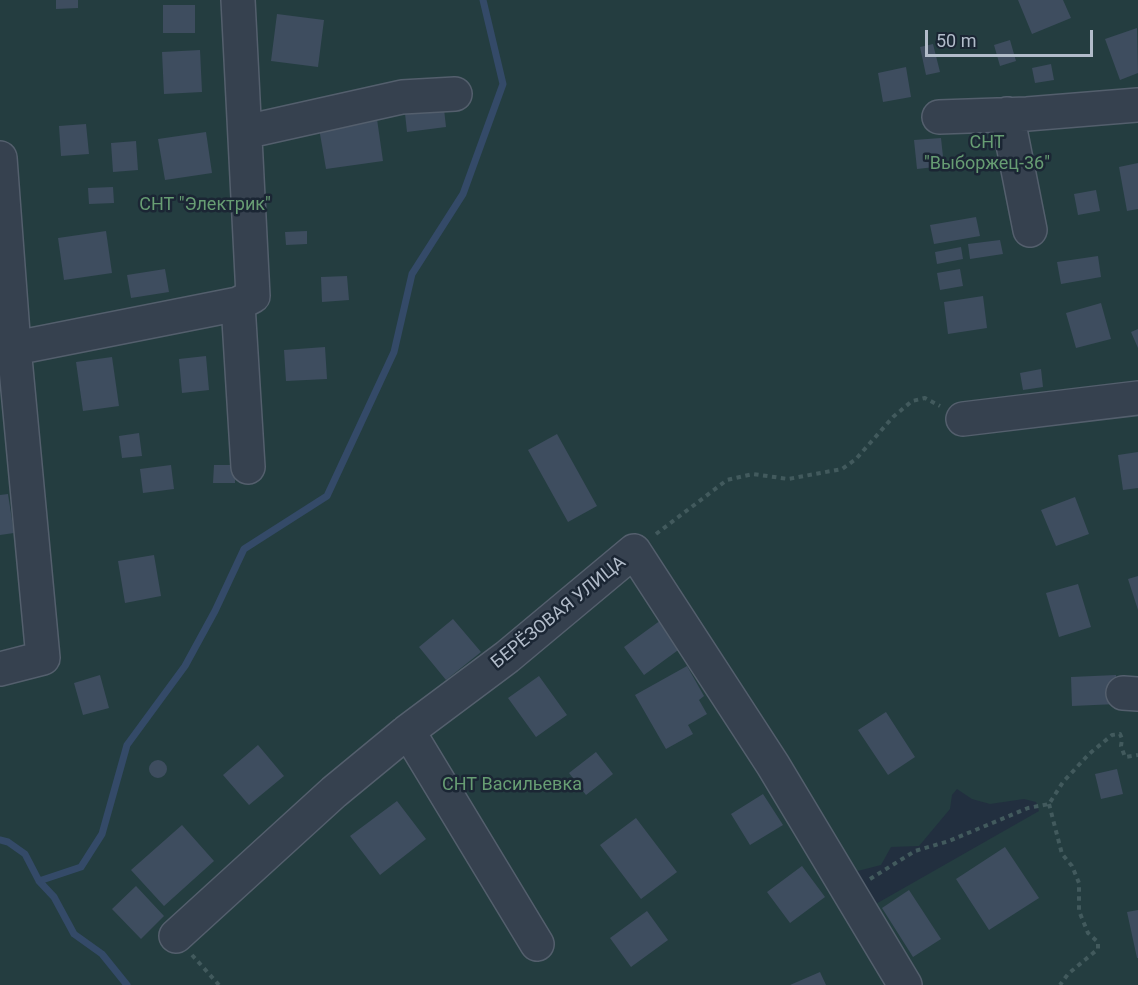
<!DOCTYPE html>
<meta charset="utf-8">
<style>
body{margin:0}
#map{position:relative;width:1138px;height:985px;overflow:hidden;background:#222f3f;font-family:Roboto,sans-serif}
canvas{display:block}
.scale{position:absolute;left:925px;top:30px;width:168px;height:27px;box-sizing:border-box;border:3px solid #b2bcca;border-top:0;padding-left:8px;font-size:18px;line-height:21px;white-space:nowrap;color:#b2bcca;-webkit-text-stroke:4px #1b2634;paint-order:stroke}
</style>
<div id="map">
<canvas width="1138" height="985"></canvas>
<div class="scale">50 m</div>
</div>
<script>
const g = document.querySelector('canvas').getContext('2d');
g.lineJoin = 'round';
function paint(path, color) { g.fillStyle = color; g.fill(path, 'evenodd'); }
const shape = rows => new Path2D(rows.map(r => 'M' + r).join(''));
function trace(path, color, width, dash) { g.strokeStyle = color; g.lineWidth = width; g.lineCap = dash ? 'butt' : 'round'; g.setLineDash(dash || []); g.stroke(path); }
function label(font, color, halo, rows, align = 'center') {
  g.font = font + ' Roboto,sans-serif'; g.lineWidth = 5; g.setLineDash([]); g.textBaseline = 'middle'; g.strokeStyle = halo; g.fillStyle = color; for (const [text, x, y, turn = 0] of rows) {
    g.save(); g.translate(x, y); g.rotate((+turn || 0) * Math.PI / 180); g.textAlign = isNaN(turn) ? turn : align; if (halo) g.strokeText(text, 0, 0); g.fillText(text, 0, 0); g.restore();
  }
}
paint(shape([
 [0,0,1138,0,1138,985,0,985],
 [957,789,972,799,990,804,1024,799,1036,802,1039,811,860,913,842,875,881,865,891,847,919,846,950,809,952,795]
]), '#243d40');
trace(shape([
 [0,840,8,842,25,854,39,881,81,867,102,834,127,745,185,666,215,611,244,549,327,496,394,352,412,274,463,194,503,84,483,0],
 [39,881,54,897,74,934,102,954,127,985]
]), '#344a68', 7);
paint(shape([
 [56,0,78,0,78,8,56,9],
 [1018,0,1063,0,1071,18,1032,34],
 [163,5,195,5,195,33,163,33],
 [277,14,324,20,318,67,271,61],
 [1137,28,1138,73,1120,80,1105,39],
 [1010,40,1016,61,1000,66,994,45],
 [933,44,940,72,926,75,920,47],
 [200,50,202,92,164,94,162,52],
 [1051,64,1054,80,1035,83,1032,68],
 [906,67,911,97,883,102,878,73],
 [443,100,446,127,407,132,404,104],
 [377,119,383,161,326,169,319,128],
 [86,124,89,154,61,156,59,126],
 [206,132,212,173,165,180,158,139],
 [941,138,944,166,917,169,914,140],
 [136,141,138,170,113,172,111,143],
 [1138,163,1138,209,1127,211,1119,167],
 [113,187,114,203,89,204,88,188],
 [1096,190,1100,211,1078,215,1074,194],
 [976,217,980,236,934,244,930,225],
 [106,231,112,273,64,280,58,238],
 [307,231,307,244,286,245,285,232],
 [1000,240,1003,254,970,259,968,244],
 [961,247,963,259,937,264,935,252],
 [1098,256,1101,277,1061,284,1057,262],
 [165,269,169,292,131,298,127,275],
 [960,269,963,286,940,290,937,273],
 [347,276,349,300,322,302,321,277],
 [983,296,987,328,948,334,944,302],
 [1101,303,1111,339,1076,348,1066,313],
 [1138,329,1138,348,1131,332],
 [325,347,327,379,286,381,284,350],
 [206,356,209,390,182,393,179,359],
 [112,357,119,406,83,411,76,362],
 [1041,369,1043,387,1023,390,1020,373],
 [139,433,142,456,122,458,119,436],
 [557,434,597,506,568,522,528,450],
 [1138,452,1138,488,1123,490,1118,455],
 [171,465,174,489,143,493,140,469],
 [214,465,235,465,235,483,213,483],
 [8,494,14,533,0,535,0,495],
 [1075,497,1089,534,1056,546,1041,510],
 [154,555,161,596,125,603,118,561],
 [1138,576,1138,610,1128,579],
 [1078,584,1091,627,1059,637,1046,593],
 [453,619,481,652,446,680,419,647],
 [661,620,681,648,644,675,624,647],
 [687,666,704,696,699,700,707,714,688,725,693,734,666,749,635,695],
 [100,675,109,708,83,715,74,683],
 [1116,675,1117,704,1072,706,1071,677],
 [539,676,567,715,536,737,508,698],
 [886,712,915,757,888,775,858,730],
 [258,745,284,776,249,805,223,775],
 [596,752,613,774,586,795,569,773],
 '149 769a9 9 0 1 1 18 0a9 9 0 1 1-18 0Z',
 [1117,769,1123,794,1101,799,1095,774],
 [763,794,783,825,750,845,731,814],
 [397,801,426,839,380,875,350,836],
 [636,818,677,872,641,899,600,845],
 [182,825,214,861,164,906,131,870],
 [1005,847,1039,898,989,930,956,879],
 [802,866,825,897,790,923,767,892],
 [136,886,164,916,141,939,112,909],
 [909,890,941,939,913,957,882,908],
 [1138,910,1138,958,1137,958,1127,912],
 [647,911,668,940,631,967,610,938],
 [820,972,826,985,790,985]
]), '#3e4d5f');
const minor = shape([
 [1007,114,1030,230],
 [939,117,1027,114,1138,105],
 [245,132,402,97,455,94],
 [0,158,14,347,43,658,0,669],
 [238,304,248,467],
 [0,351,238,304,253,296,238,0],
 [963,419,1138,398],
 [1123,693,1138,694],
 [408,731,537,944],
 [176,936,334,792,408,731,507,657,634,551,773,765,905,985]
]);
trace(minor, '#545f6d', 36);
trace(shape([
 [656,534,727,480,753,474,788,479,842,469,856,459,893,417,912,401,925,398,940,406],
 [1049,804,1062,854,1072,866,1079,883,1079,911,1088,933,1098,942,1098,949,1068,974,1060,985],
 [870,879,915,851,949,841,1028,808,1049,804,1063,782,1089,754,1112,735,1120,734,1122,739,1121,746,1125,757,1138,755],
 [192,955,219,985]
]), '#425a5d', 4, [4.5, 4.5]);
trace(minor, '#36414f', 33);
label('18px', '#679d73', '#1b2634', [
 ["СНТ",987,143],
 ["\"Выборжец-36\"",987,164],
 ["СНТ \"Электрик\"",205,205],
 ["СНТ Васильевка",512,785]
]);
label('18px', '#b2bcca', '#1b2634', [
 ["БЕРЁЗОВАЯ УЛИЦА",559,613,-39]
]);
</script>
